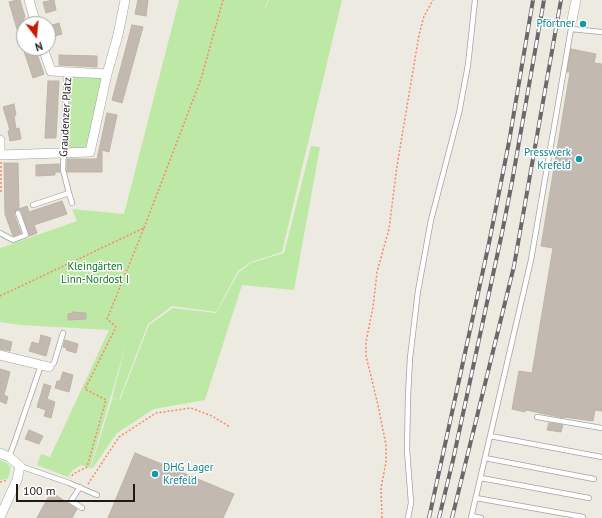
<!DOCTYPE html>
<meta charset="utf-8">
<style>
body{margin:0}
#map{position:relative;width:602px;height:518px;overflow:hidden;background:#edebe1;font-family:"PT Sans",sans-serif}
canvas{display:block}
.north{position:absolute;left:16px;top:16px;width:40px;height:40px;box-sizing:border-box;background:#fff;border:1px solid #a4a4a4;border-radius:50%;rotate:164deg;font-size:11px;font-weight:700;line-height:16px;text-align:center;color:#1b1b1b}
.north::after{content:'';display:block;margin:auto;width:14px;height:18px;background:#c71a00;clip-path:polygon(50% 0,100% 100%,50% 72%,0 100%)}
.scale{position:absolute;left:16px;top:484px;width:119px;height:18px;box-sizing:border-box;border:2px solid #1b1b1b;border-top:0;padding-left:5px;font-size:12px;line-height:14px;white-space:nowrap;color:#1b1b1b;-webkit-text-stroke:3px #fff;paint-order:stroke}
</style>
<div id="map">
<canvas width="602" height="518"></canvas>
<div class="north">N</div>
<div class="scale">100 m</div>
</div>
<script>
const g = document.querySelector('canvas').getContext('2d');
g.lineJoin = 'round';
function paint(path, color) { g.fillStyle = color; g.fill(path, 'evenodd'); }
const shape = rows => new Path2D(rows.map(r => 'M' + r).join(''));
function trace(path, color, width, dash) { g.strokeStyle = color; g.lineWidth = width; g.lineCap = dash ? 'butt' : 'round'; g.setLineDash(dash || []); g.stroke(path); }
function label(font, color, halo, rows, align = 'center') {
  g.font = font + ' "PT Sans",sans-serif'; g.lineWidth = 3; g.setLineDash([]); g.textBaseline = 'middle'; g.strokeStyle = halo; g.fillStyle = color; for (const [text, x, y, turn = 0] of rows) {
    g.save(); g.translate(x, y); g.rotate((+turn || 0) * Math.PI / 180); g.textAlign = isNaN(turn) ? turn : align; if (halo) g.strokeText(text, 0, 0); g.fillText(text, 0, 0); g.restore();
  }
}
paint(shape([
 [179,0,268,0,262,14,269,0,342,0,282,252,251,262,238,271,216,312,172,306,148,324,119,400,112,398,127,341,90,468,79,464,81,465,73,470,68,477,37,465,41,454,50,457,109,330,21,325,0,322,0,248,77,221,72,209,124,214],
 [72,77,101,78,102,81,89,146,86,148,70,148,67,146,70,80],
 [311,146,320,147,294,290,242,285,205,400,154,409,117,433,92,469,91,467,112,399,120,400,149,325,173,308,216,313,239,272,251,263,284,253],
 [0,460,7,463,11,468,8,479,0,480]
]), '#bde8a5');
const building = shape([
 [17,0,20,0,25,17,24,18,24,46,22,46,9,2,17,0],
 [54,0,56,10,46,13,43,2,54,0],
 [138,0,148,0,146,16,135,14,138,0],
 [59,23,62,34,52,37,49,26,59,23],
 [132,25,143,27,122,103,112,100,132,25],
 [23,48,35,48,44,74,33,78,23,48],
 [571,49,596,54,594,63,602,64,602,411,595,410,593,421,564,417,564,418,526,410,525,412,512,409,519,371,532,373,553,248,541,246,570,72,567,72,571,49],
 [59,55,97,56,97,67,59,65,59,55],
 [48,81,59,81,56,138,45,138,48,81],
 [14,104,16,115,14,116,16,129,19,128,21,139,10,141,8,131,10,130,3,107,14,104],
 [107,113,117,115,109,152,102,150,102,172,67,172,67,159,97,159,107,113],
 [4,163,18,163,19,209,27,206,29,212,62,201,67,214,34,225,37,233,30,236,21,211,19,209,16,210,14,214,21,233,13,236,5,214,4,163],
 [59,164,60,172,55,172,55,175,36,176,36,165,59,164],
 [73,312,86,313,86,319,68,320,68,314,73,313,73,312],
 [41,335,51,338,46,356,29,351,32,342,39,344,41,335],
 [0,339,12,342,10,351,0,349,0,339],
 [65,340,78,344,76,353,66,350,67,348,63,347,65,340],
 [0,369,10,372,4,395,8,397,6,404,0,401,0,369],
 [63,372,73,375,69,392,55,388,57,381,60,381,63,372],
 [44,384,51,386,47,399,55,402,51,418,44,416,46,410,37,407,44,384],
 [549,423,563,425,561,432,547,430,549,423],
 [29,430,43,436,39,444,25,439,29,430],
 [135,453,234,494,223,518,108,518,135,453],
 [51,492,77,509,72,518,37,518,51,492]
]);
paint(building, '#c2bab0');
trace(building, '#bfb3a3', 1);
const lane = shape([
 [69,193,72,203],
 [33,205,69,193,63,170,67,72],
 [0,233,13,240,26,235,18,213],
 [49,367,54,363,63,333],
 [537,417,602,428],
 [490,436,602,457],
 [9,457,15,441,41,365],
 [485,458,594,479],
 [20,466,69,483,97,495],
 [481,478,589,498],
 [80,487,71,501,82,508],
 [476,498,583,517],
 [472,516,481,518],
 [408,518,411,503,407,450,408,396,410,358,418,291,431,220,459,113,468,65,475,0],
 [471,518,531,260,571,29,602,32]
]);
const street = shape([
 [29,0,36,24],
 [572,20,576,0],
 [43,48,51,71,107,74],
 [0,140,0,155],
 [0,155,90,152,107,74,118,35,125,0],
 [0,355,49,367],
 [0,453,9,457,20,466,17,480,0,517]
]);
trace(lane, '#a2a2a2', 6);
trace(street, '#a2a2a2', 10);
trace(shape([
 [1,162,1,192],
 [144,228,201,79,223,0],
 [0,296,144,228,107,319,116,327,85,389,106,400,87,467,73,474,71,478],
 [0,482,7,480],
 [88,484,119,437,156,413,191,408,212,416,230,427],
 [382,518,381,488,386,462,386,445,378,405,366,356,366,342,373,307,377,272,389,229,397,166,419,35,424,16,433,0]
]), '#fa8865', 1.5, [2, 2]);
trace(lane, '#fff', 4.5);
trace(street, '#fff', 9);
const rail = shape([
 [429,518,489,243,509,142,533,0],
 [439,518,453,460,502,233,512,182,544,0],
 [452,518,514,266,561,0]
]);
trace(rail, '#696969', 4);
trace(rail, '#fff', 2.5, [8]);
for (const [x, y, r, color] of [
 [583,24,4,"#0f9aa8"],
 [579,159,4,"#0f9aa8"],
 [155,474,4,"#0f9aa8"]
]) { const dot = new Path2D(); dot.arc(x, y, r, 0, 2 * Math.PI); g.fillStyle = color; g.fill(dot); trace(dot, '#fff', 1.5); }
label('11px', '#0d838f', '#fff', [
 ["Pförtner",575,24],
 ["Presswerk",571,153],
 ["Krefeld",571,166],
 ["DHG Lager",163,468,"left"],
 ["Krefeld",163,481,"left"]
], 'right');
label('11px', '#1b1b1b', '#fff', [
 ["Graudenzer Platz",66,117,-87]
]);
label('11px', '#0b7822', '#fff', [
 ["Kleingärten",95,267],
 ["Linn-Nordost I",95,280]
]);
</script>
